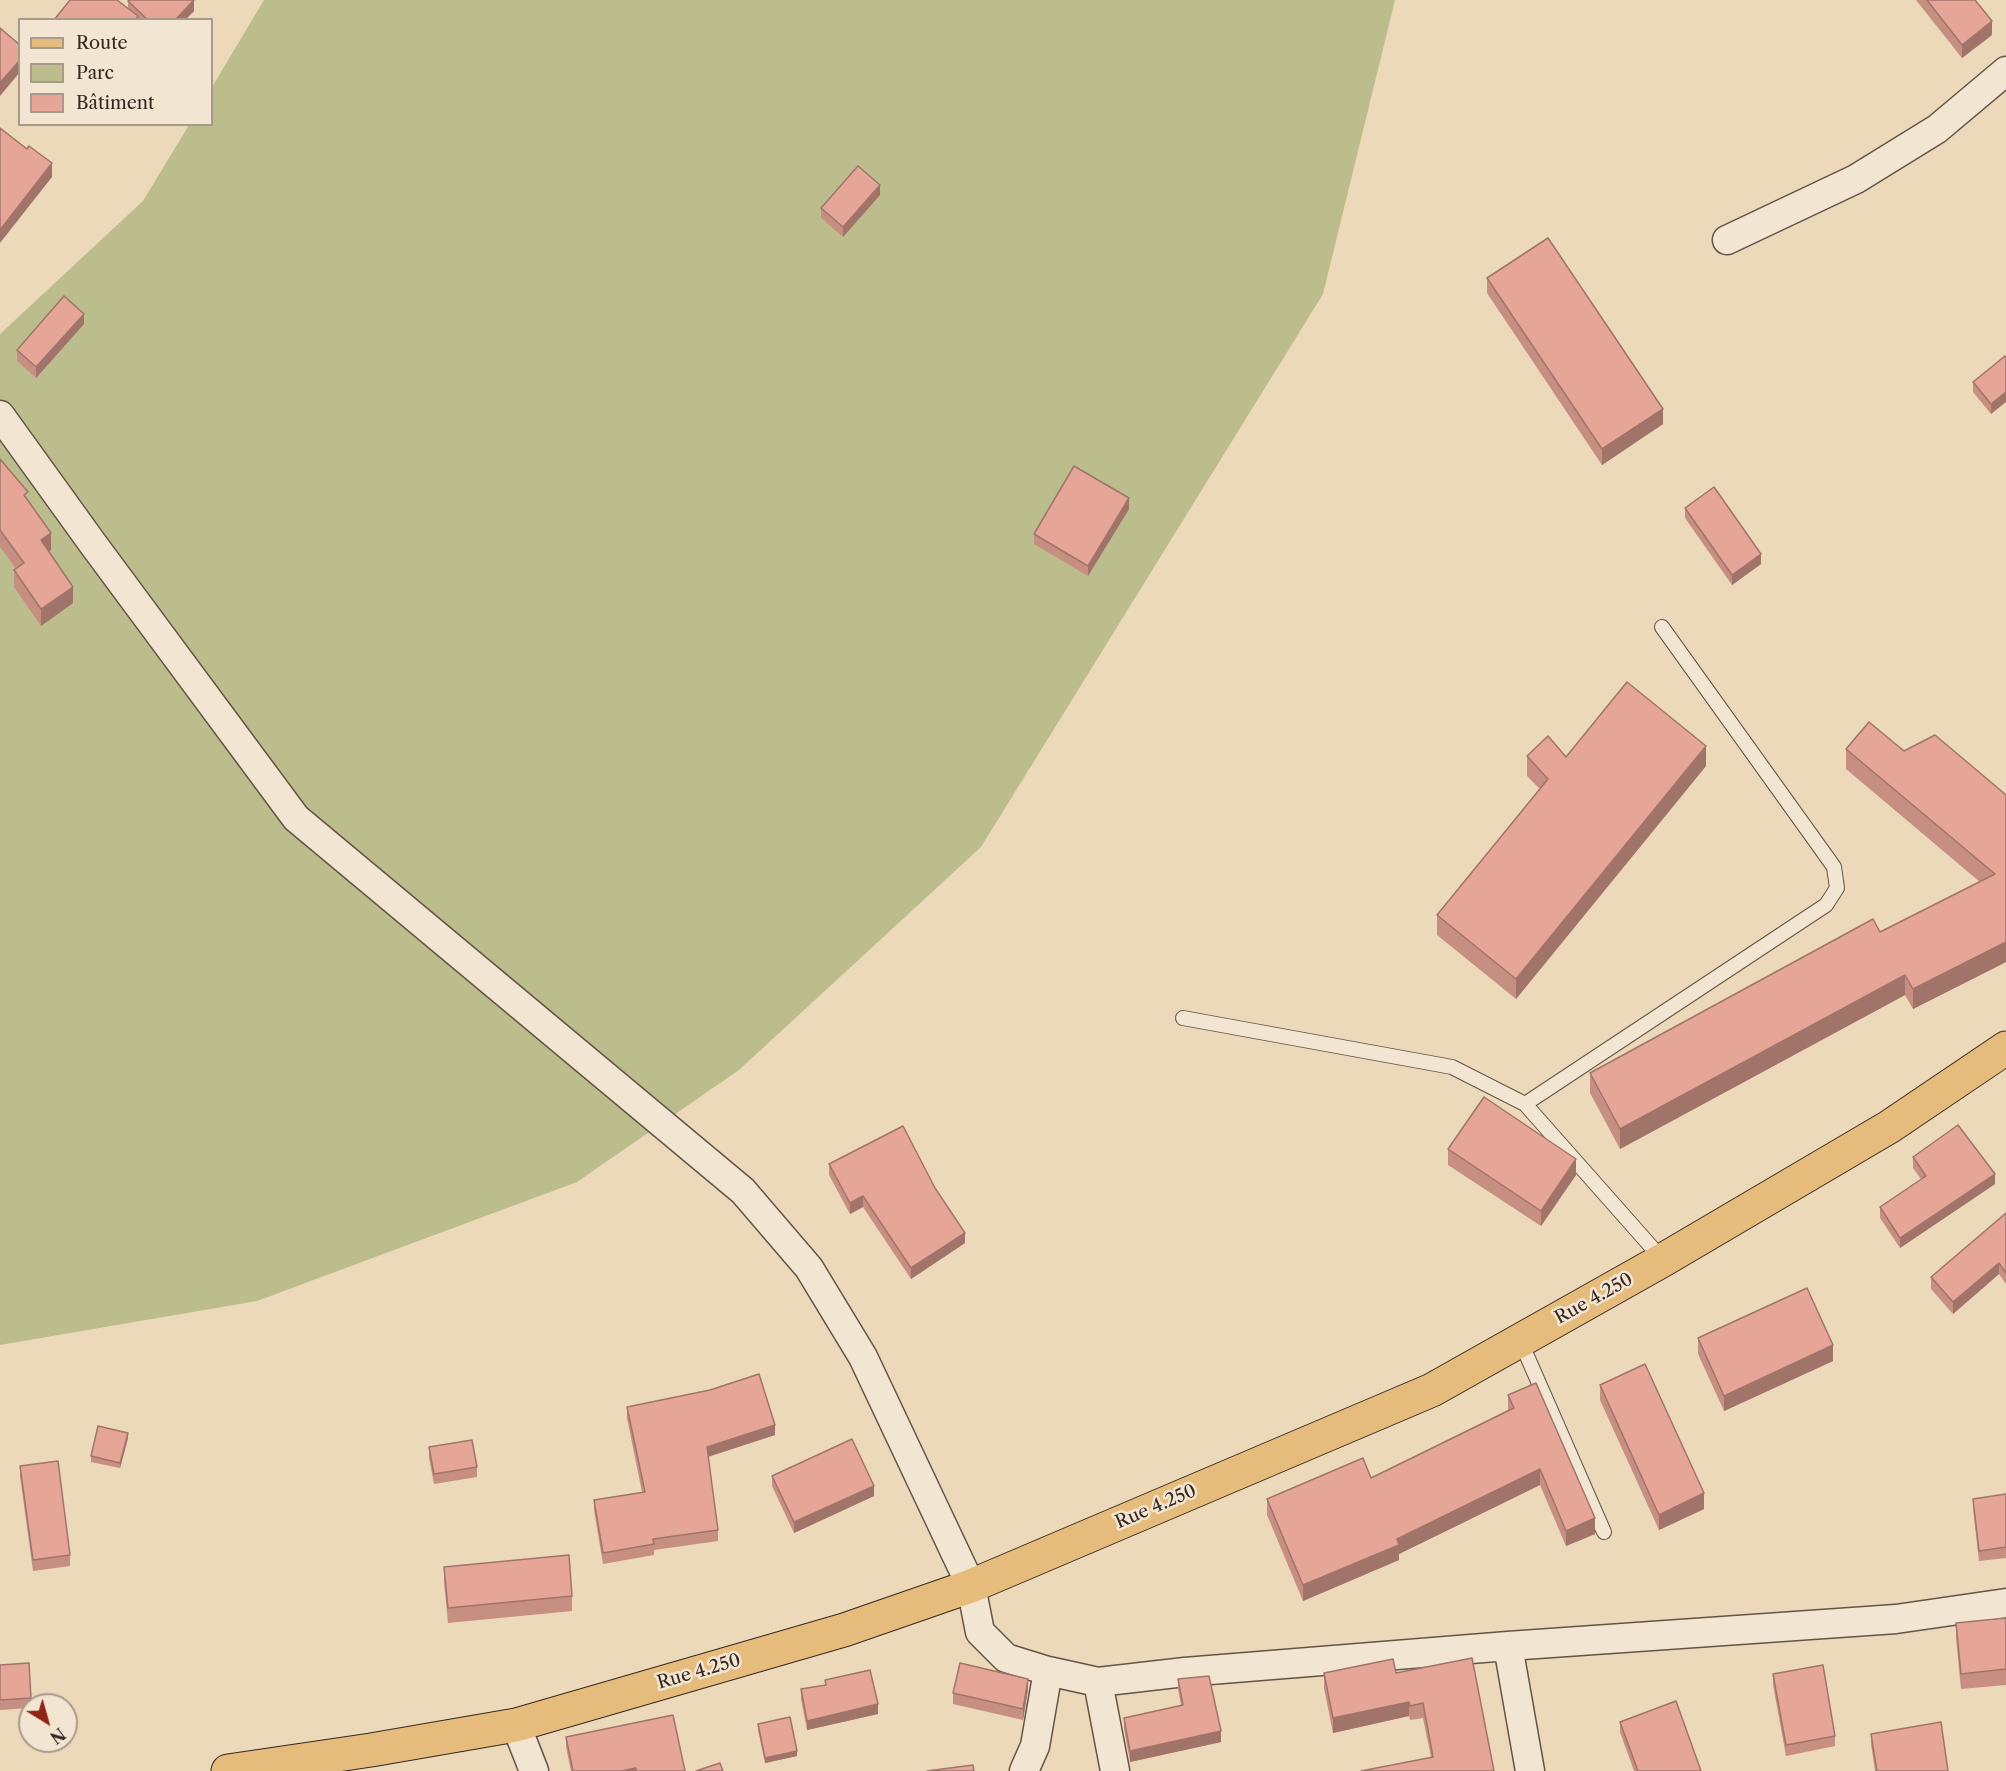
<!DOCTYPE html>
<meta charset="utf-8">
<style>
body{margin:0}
#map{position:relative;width:2006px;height:1771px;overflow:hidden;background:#ebd9b9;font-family:"Libre Caslon Text",serif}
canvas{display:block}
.legend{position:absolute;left:18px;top:18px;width:195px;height:108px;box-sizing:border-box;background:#f2e6d2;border:2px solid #a79a8b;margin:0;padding:8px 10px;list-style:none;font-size:18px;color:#372721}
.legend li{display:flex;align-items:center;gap:12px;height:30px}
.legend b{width:30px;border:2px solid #a79a8b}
.north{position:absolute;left:18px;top:1693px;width:60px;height:60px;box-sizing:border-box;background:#f2e6d2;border:2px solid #a79a8b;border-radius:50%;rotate:143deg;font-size:16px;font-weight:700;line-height:24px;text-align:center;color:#372721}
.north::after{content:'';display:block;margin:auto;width:21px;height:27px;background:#8f2418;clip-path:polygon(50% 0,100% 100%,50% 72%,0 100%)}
</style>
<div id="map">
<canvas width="2006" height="1771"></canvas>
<ul class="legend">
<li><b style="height:8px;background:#e6bc7c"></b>Route</li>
<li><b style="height:16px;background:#bbbe8c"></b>Parc</li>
<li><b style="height:16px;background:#e6a697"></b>Bâtiment</li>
</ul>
<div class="north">N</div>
</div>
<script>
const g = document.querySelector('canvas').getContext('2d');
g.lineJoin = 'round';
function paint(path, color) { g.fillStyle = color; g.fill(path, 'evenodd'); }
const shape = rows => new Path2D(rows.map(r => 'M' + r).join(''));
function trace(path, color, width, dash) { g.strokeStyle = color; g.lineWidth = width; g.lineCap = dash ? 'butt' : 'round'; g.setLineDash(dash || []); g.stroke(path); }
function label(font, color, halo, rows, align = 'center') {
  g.font = font + ' "Libre Caslon Text",serif'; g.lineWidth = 5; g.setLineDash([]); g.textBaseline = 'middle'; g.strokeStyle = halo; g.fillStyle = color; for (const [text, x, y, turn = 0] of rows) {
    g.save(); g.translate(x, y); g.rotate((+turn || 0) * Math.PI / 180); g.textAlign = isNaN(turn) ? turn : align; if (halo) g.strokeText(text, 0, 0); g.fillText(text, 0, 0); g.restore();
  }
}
paint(shape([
 [264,0,1395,0,1323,294,981,847,739,1070,577,1182,257,1301,0,1345,0,334,143,201,189,125,212,124,212,87]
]), '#bbbe8c');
const service = shape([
 [1183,1018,1452,1067,1525,1104,1663,1260],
 [1525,1104,1826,905,1837,888,1834,867,1662,627],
 [1520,1340,1604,1532]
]);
const minor = shape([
 [1727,240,1856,179,1937,129,2006,71],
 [0,415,93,544,296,818,743,1191,809,1268,863,1357,971,1586,980,1632,1006,1658,1048,1671,1098,1682,1185,1672,1508,1646,1896,1619,2006,1603],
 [1508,1646,1530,1771],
 [1098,1682,1115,1771],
 [516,1725,534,1771],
 [1024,1771,1035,1746,1048,1671]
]);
const primary = shape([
 [228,1771,371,1750,516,1725,844,1630,971,1586,1432,1390,1663,1260,1889,1127,2006,1048]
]);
trace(service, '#645447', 16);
trace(minor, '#645447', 31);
trace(primary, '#372721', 35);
trace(service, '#f2e6d2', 14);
trace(minor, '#f2e6d2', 28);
trace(primary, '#e6bc7c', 33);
paint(shape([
 [1916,0,1975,0,1992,35,1962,58],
 [128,1,194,11,185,20,54,20,128,9],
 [880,195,843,237,821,218,821,208],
 [1487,278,1663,424,1602,465,1487,293],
 [84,324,36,378,17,361,17,350],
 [2005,356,1991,414,1973,392,1973,382],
 [0,459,28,500,51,550,48,551,73,603,41,626,14,587,14,570,16,569,0,547],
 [1685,508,1761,564,1732,585,1685,518],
 [1129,509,1088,576,1034,544,1034,534],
 [1846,749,1904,751,2006,795,2006,962,1913,1009,1905,995,1620,1149,1590,1093,1590,1073,1880,932,1980,882,1846,769],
 [1527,756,1566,757,1706,766,1516,999,1437,935,1437,915,1540,789,1527,776],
 [1448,1149,1576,1175,1541,1226,1448,1165],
 [1913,1157,1995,1184,1900,1248,1880,1218,1880,1207,1921,1179,1913,1168],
 [829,1164,965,1243,911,1279,863,1207,850,1214,829,1175],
 [2006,1213,2006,1284,1999,1274,1953,1314,1931,1289,1931,1277],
 [1698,1338,1833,1361,1724,1411,1698,1354],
 [1600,1385,1704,1509,1659,1530,1600,1400],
 [1508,1395,1595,1534,1566,1546,1540,1485,1399,1554,1399,1560,1303,1601,1267,1515,1267,1499,1371,1478,1508,1410],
 [627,1407,775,1435,708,1457,718,1530,718,1541,654,1550,654,1555,603,1564,594,1510,594,1500,642,1492,627,1418],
 [128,1438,120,1468,91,1462,91,1456],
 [429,1447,477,1467,477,1477,434,1484,429,1458],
 [20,1466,70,1555,70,1566,33,1571,20,1476],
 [772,1476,874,1496,794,1533,772,1486],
 [2006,1494,2006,1558,1979,1561,1973,1509,1973,1499],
 [444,1567,572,1596,572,1611,448,1623,444,1582],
 [2006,1618,2006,1685,1961,1689,1956,1638,1956,1623],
 [0,1665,31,1698,31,1705,30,1705,30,1708,0,1710],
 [1324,1673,1396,1673,1494,1771,1431,1757,1423,1718,1410,1720,1409,1716,1333,1733,1324,1688],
 [1773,1674,1835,1736,1835,1746,1786,1756,1773,1685],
 [1178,1679,1221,1742,1130,1762,1124,1729,1124,1718,1181,1705,1178,1689],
 [825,1680,878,1714,807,1730,801,1699,801,1689,825,1685],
 [1028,1689,1023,1720,953,1704,953,1693],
 [1620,1722,1701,1771,1634,1771,1620,1732],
 [758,1724,797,1756,765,1763,758,1730],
 [1871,1734,1948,1771,1875,1771,1871,1744],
 [566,1737,685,1771,571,1771,566,1747]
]), '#c68f82');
paint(shape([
 [194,0,194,11,185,20,175,20],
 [1992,21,1992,35,1962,58,1962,45],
 [20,60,20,72,0,96,0,83],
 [52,163,52,177,0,243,0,230],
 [880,185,880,195,843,237,843,227],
 [84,314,84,324,36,378,36,367],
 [2006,392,2006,402,1991,414,1991,404],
 [1663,409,1663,424,1602,465,1602,449],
 [1129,498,1129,509,1088,576,1088,566],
 [51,533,51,550,41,557,41,540],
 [1761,554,1761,564,1732,585,1732,575],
 [73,587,73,603,41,626,41,609],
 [1706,746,1706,766,1516,999,1516,979],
 [2006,942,2006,962,1913,1009,1913,989],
 [1905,975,1905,995,1620,1149,1620,1129],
 [1576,1159,1576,1175,1541,1226,1541,1211],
 [1995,1174,1995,1184,1900,1248,1900,1238],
 [863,1196,863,1207,850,1214,850,1203],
 [965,1233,965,1243,911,1279,911,1268],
 [1999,1263,1999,1274,1953,1314,1953,1302],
 [1833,1345,1833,1361,1724,1411,1724,1396],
 [775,1425,775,1435,707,1457,707,1447],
 [128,1433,128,1438,120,1468,120,1463],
 [1540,1469,1540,1485,1399,1554,1399,1560,1303,1601,1303,1585],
 [874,1486,874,1496,794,1533,794,1522],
 [1704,1493,1704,1509,1659,1530,1659,1515],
 [1595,1518,1595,1534,1566,1546,1566,1531],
 [1028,1679,1028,1689,1023,1720,1023,1709],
 [1409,1702,1409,1716,1333,1733,1333,1718],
 [878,1704,878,1714,807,1730,807,1721],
 [1221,1731,1221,1742,1130,1762,1130,1751],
 [797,1751,797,1756,765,1763,765,1758],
 [636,1768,636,1771,621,1771]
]), '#a1746a');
const building = shape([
 [70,0,117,0,138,16,135,20,54,20,70,0],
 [130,0,194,0,175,20,148,20,128,1,130,0],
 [1927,0,1975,0,1992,21,1962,45,1927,0],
 [0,28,20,45,20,60,0,83,0,28],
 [0,128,27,149,29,146,52,163,0,230,0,128],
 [858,166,880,185,843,227,821,208,858,166],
 [1548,238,1663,409,1602,449,1487,278,1548,238],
 [64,296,84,314,36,367,17,350,64,296],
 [2005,356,2006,358,2006,392,1991,404,1973,382,2005,356],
 [0,459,28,492,24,495,51,533,41,540,73,587,41,609,14,570,24,563,0,530,0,459],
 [1074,466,1129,498,1088,566,1034,534,1074,466],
 [1714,487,1761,554,1732,575,1685,508,1714,487],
 [1627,682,1706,746,1516,979,1437,915,1548,779,1527,756,1548,736,1566,757,1627,682],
 [1869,722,1904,751,1935,735,2006,795,2006,942,1913,989,1905,975,1620,1129,1590,1073,1873,919,1880,932,1995,874,1846,749,1869,722],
 [1484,1097,1576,1159,1541,1211,1448,1149,1484,1097],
 [1958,1125,1995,1174,1900,1238,1880,1207,1926,1176,1913,1157,1958,1125],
 [903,1126,935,1188,965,1233,911,1268,863,1196,850,1203,829,1164,903,1126],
 [2006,1213,2006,1273,1999,1263,1953,1302,1931,1277,2006,1213],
 [1807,1288,1833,1345,1724,1396,1698,1338,1807,1288],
 [1645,1364,1704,1493,1659,1515,1600,1385,1645,1364],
 [759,1374,775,1425,707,1447,718,1530,653,1539,654,1544,603,1553,594,1500,645,1492,627,1407,710,1390,759,1374],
 [1536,1383,1595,1518,1566,1531,1540,1469,1397,1539,1399,1545,1303,1585,1267,1499,1363,1458,1371,1478,1514,1408,1508,1395,1536,1383],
 [98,1426,128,1433,120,1463,91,1456,98,1426],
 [852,1439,874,1486,794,1522,772,1476,852,1439],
 [472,1440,477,1467,434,1474,429,1447,472,1440],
 [58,1461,70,1555,33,1560,20,1466,58,1461],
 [2006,1494,2006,1547,1979,1551,1973,1499,2006,1494],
 [569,1555,572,1596,448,1608,444,1567,569,1555],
 [2006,1618,2006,1669,1961,1674,1956,1623,2006,1618],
 [1472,1658,1494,1771,1361,1771,1433,1757,1423,1703,1410,1706,1409,1702,1333,1718,1324,1673,1393,1659,1396,1673,1472,1658],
 [29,1663,31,1698,0,1700,0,1665,29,1663],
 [960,1663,1028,1679,1023,1709,953,1693,960,1663],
 [1823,1665,1835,1736,1786,1745,1773,1674,1823,1665],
 [870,1670,878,1704,807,1721,801,1689,826,1685,825,1680,870,1670],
 [1209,1676,1221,1731,1130,1751,1124,1718,1183,1705,1178,1679,1209,1676],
 [1676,1701,1701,1771,1638,1771,1620,1722,1676,1701],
 [673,1715,685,1771,636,1771,636,1768,621,1771,573,1771,566,1737,673,1715],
 [790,1717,797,1751,765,1758,758,1724,790,1717],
 [1941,1722,1948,1771,1877,1771,1871,1734,1941,1722],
 [720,1763,723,1771,696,1771,720,1763],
 [973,1765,974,1771,927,1771,973,1765]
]);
paint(building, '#e6a697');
trace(building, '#a1746a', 1.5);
label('18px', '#372721', '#f2e6d2', [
 ["Rue 4.250",1594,1299,-29],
 ["Rue 4.250",1156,1507,-23],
 ["Rue 4.250",699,1672,-16]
]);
</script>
